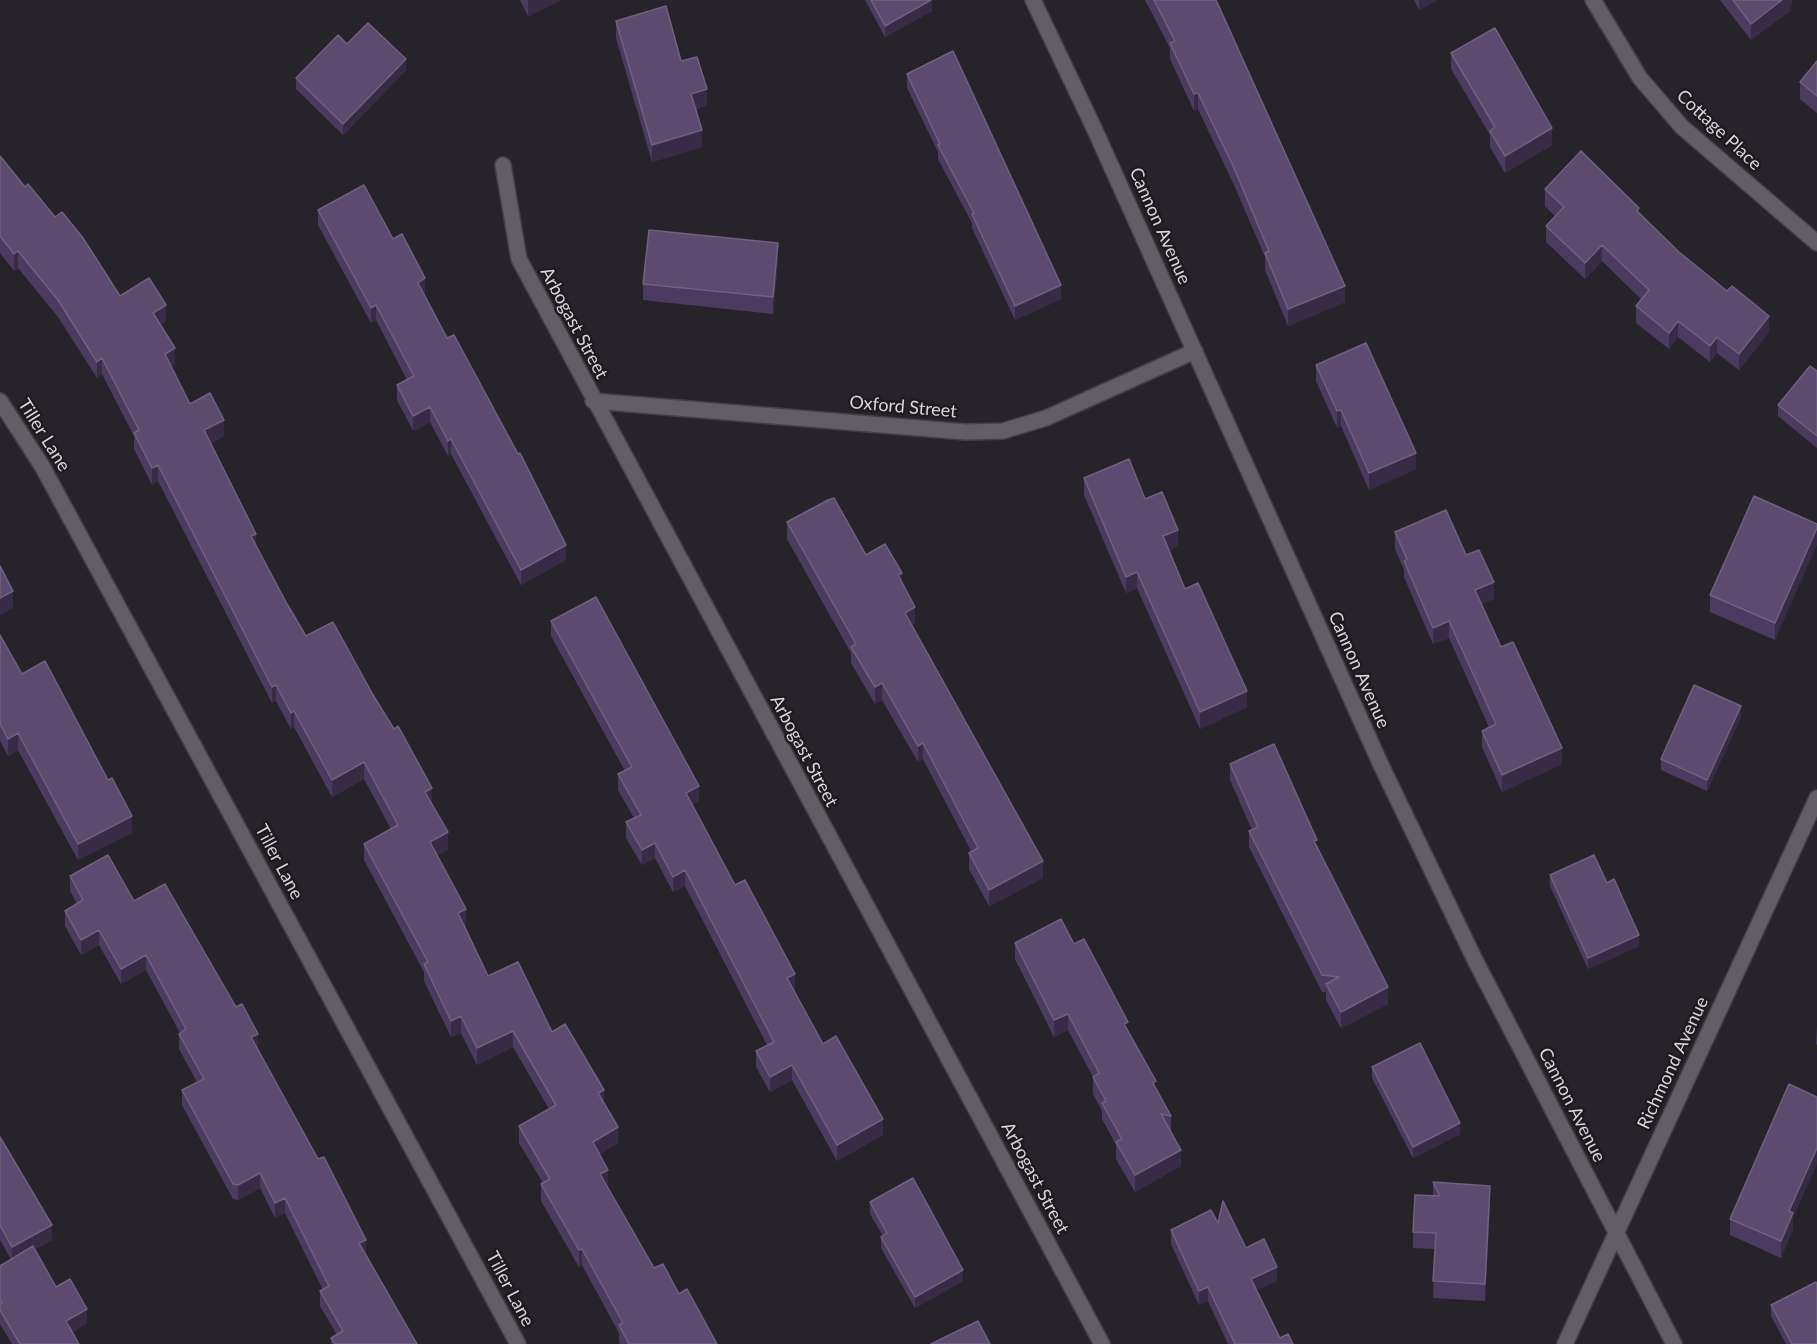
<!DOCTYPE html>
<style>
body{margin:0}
canvas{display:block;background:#26242a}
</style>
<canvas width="1817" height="1344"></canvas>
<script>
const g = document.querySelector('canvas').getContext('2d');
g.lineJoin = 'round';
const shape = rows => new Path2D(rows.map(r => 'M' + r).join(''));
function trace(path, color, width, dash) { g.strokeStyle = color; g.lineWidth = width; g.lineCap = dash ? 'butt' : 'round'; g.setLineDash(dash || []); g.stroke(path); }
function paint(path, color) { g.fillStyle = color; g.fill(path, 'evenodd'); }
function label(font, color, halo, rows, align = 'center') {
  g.font = font + ' Lato,sans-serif'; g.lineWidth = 5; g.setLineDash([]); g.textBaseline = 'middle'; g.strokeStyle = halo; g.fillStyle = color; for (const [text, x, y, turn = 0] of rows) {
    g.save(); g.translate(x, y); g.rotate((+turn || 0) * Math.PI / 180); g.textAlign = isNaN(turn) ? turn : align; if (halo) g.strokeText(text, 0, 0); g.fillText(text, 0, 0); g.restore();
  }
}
const street = shape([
 [1033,0,1094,128,1381,765,1475,960,1674,1344],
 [1593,0,1640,78,1682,127,1817,243],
 [503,165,519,259,1102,1344],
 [0,401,42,466,518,1344],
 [593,401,966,432,1003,431,1046,418,1195,351],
 [1565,1344,1817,798]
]);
trace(street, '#434146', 18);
trace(street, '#615e65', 15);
paint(shape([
 [520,0,561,0,528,16],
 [865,0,932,0,932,11,885,37],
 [1145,0,1216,0,1345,302,1288,326,1265,270,1265,257,1234,185,1198,109,1194,111,1170,59,1170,48],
 [1414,0,1438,0,1419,10],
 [1720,0,1792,0,1792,3,1791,5,1791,10,1751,40],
 [616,21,681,61,707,105,696,109,702,147,652,162,616,38],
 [347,44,406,70,343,135,296,89,296,78],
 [1451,53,1552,145,1505,173,1490,147,1490,135,1451,69],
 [1817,61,1817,113,1800,99,1800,82],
 [907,74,1061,299,1015,320,972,228,972,223,938,159,938,152,907,88],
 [0,156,25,187,120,296,166,322,160,325,175,364,171,367,190,404,224,436,211,443,256,545,287,604,306,636,432,804,448,849,437,855,466,925,465,926,488,976,552,1032,604,1103,618,1143,600,1154,608,1186,607,1187,654,1268,679,1294,717,1344,620,1344,619,1342,619,1333,582,1265,579,1267,541,1201,541,1184,543,1183,519,1143,519,1126,549,1109,513,1047,477,1065,461,1033,451,1037,424,981,424,972,364,860,364,844,391,829,364,779,332,797,294,727,291,729,276,701,272,703,158,481,152,485,134,449,134,436,102,374,97,378,58,317,18,268,14,271,0,253],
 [1545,189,1639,213,1679,252,1769,332,1739,370,1717,353,1710,362,1678,337,1669,349,1636,323,1636,306,1641,299,1602,261,1585,279,1546,242,1546,226,1555,216,1545,206],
 [318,210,393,239,425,293,424,294,566,560,521,585,451,454,448,456,430,422,413,431,397,400,397,385,407,380,376,320,371,323,318,225],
 [778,260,773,314,643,300,643,284],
 [1316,365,1416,469,1369,490,1341,426,1337,428,1316,381],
 [1817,371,1817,448,1778,416,1778,405],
 [1084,478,1145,499,1178,546,1169,550,1185,589,1247,707,1200,729,1137,588,1126,593,1084,495],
 [787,522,866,555,902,581,915,623,912,625,1043,878,989,906,969,869,969,853,971,851,923,759,918,762,882,700,875,704,851,663,851,653,787,539],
 [1817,524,1775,640,1710,612,1710,595],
 [1395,532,1466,555,1494,599,1481,604,1501,647,1562,764,1502,792,1482,747,1482,731,1489,727,1449,638,1433,644,1404,577,1404,570,1395,549],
 [551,621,699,801,692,805,735,885,795,989,794,990,823,1044,883,1135,837,1161,792,1080,770,1092,756,1067,756,1051,767,1045,685,886,673,892,655,858,642,865,626,838,626,822,634,818,618,790,618,774,625,771,551,636],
 [0,635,22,674,132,833,78,860,18,750,8,756,0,741],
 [1741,717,1707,791,1661,770,1661,759],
 [1230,764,1317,845,1388,1004,1341,1028,1326,1000,1326,992,1322,992,1249,847,1249,831,1252,830,1230,780],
 [1550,875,1607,883,1639,946,1588,969,1550,886],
 [70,876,134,901,258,1049,366,1254,417,1344,331,1344,331,1338,337,1335,320,1306,320,1291,323,1290,285,1213,275,1218,260,1188,238,1200,233,1199,182,1105,182,1090,197,1082,179,1049,179,1034,180,1033,146,970,121,984,99,945,81,955,65,926,65,911,77,904,70,891],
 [1015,943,1074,944,1128,1030,1156,1089,1171,1116,1171,1132,1181,1166,1135,1192,1116,1159,1116,1145,1102,1119,1102,1111,1093,1094,1093,1077,1068,1030,1054,1037,1015,959],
 [1817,1026,1817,1045,1816,1044],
 [1372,1067,1460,1134,1413,1158,1372,1078],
 [0,1137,52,1240,35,1249,56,1287,87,1323,72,1332,79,1344,12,1344,0,1324,0,1266,11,1259,0,1240],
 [1433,1182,1490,1202,1485,1301,1433,1298,1435,1249,1413,1248,1413,1232,1433,1196],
 [870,1202,963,1281,915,1308,881,1248,881,1237,883,1236,870,1214],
 [1793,1218,1793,1229,1781,1258,1730,1235,1730,1219],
 [1218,1223,1246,1248,1277,1281,1257,1290,1280,1338,1293,1344,1228,1344,1208,1301,1199,1305,1171,1244,1171,1230],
 [1771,1305,1817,1344,1786,1344,1771,1316]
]), '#4c3b61');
paint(shape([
 [528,0,561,0,528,16],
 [932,0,932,11,885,37,885,26],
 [1419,0,1438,0,1419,10],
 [1782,0,1792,0,1792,3,1791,5,1791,10,1751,40,1751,24],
 [406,59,406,70,343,135,343,124],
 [707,89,707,105,691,110,691,94],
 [1198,93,1198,109,1194,111,1194,94],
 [1552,128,1552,145,1505,173,1505,156],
 [702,130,702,147,652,162,652,145],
 [778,243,778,260,773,314,773,297],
 [1602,245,1602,261,1585,279,1585,263],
 [18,251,18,268,14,271,14,254],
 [425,278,425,293,418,297,418,283],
 [1061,285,1061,299,1015,320,1015,306],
 [1345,286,1345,302,1288,326,1288,309],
 [166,305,166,322,153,330,153,313],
 [376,305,376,320,371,323,371,308],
 [1769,316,1769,332,1739,370,1739,354],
 [1678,321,1678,337,1669,349,1669,333],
 [1717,337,1717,353,1710,362,1710,346],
 [175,348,175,364,165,371,165,354],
 [102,358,102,374,97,378,97,362],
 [430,407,430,422,413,431,413,416],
 [1341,410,1341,426,1337,428,1337,411],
 [224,420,224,436,204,446,204,430],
 [451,439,451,454,448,456,448,441],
 [1416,453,1416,469,1369,490,1369,473],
 [158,465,158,481,152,485,152,468],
 [1817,528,1817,545,1775,640,1775,623],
 [1178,530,1178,546,1163,552,1163,536],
 [256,534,256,550,251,536],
 [566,545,566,560,521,585,521,570],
 [1137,572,1137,588,1126,593,1126,577],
 [902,573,902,589,898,575],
 [1494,582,1494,599,1475,607,1475,590],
 [13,591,13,608,0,615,0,598],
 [915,607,915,623,905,629,905,613],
 [1449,621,1449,638,1433,644,1433,628],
 [882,683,882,700,875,704,875,687],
 [276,685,276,701,272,703,272,687],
 [1247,691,1247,707,1200,729,1200,712],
 [1741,706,1741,717,1707,791,1707,780],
 [294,711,294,727,291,729,291,713],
 [18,733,18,750,8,756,8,739],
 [923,743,923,759,918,762,918,746],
 [1562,748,1562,764,1502,792,1502,775],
 [364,762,364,779,332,797,332,780],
 [699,786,699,801,686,808,686,793],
 [432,788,432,804,425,792],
 [132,816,132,833,78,860,78,844],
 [448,832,448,849,430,858,430,842],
 [655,843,655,858,642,865,642,850],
 [1043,861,1043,878,989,906,989,890],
 [685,870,685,886,673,892,673,877],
 [466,909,466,925,458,930,458,913],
 [99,930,99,945,81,955,81,940],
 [1639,935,1639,946,1588,969,1588,958],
 [146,955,146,970,121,984,121,969],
 [795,974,795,989,787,993,787,978],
 [1388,987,1388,1004,1341,1028,1341,1012],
 [1068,1014,1068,1030,1054,1037,1054,1020],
 [461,1016,461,1033,451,1037,451,1021],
 [513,1031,513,1047,477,1065,477,1048],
 [258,1034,258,1049,251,1052,251,1037],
 [792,1065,792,1080,770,1092,770,1077],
 [604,1090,604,1107,598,1093],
 [883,1119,883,1135,837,1161,837,1145],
 [1460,1123,1460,1134,1413,1158,1413,1147],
 [618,1127,618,1143,593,1158,593,1142],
 [1817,1148,1817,1164,1793,1218,1793,1229,1781,1258,1781,1241,1789,1211],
 [1181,1150,1181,1166,1135,1192,1135,1175],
 [608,1170,608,1186,600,1191,600,1174],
 [260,1173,260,1188,238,1200,238,1185],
 [1490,1186,1490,1202,1485,1301,1485,1284],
 [285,1198,285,1213,275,1218,275,1203],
 [52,1225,52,1240,12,1262,12,1247],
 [366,1240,366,1255,359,1243],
 [582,1249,582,1265,579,1267,579,1250],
 [1277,1267,1277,1281,1251,1293,1251,1279],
 [963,1270,963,1281,915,1308,915,1297],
 [1208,1287,1208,1301,1199,1305,1199,1291],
 [87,1309,87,1323,66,1335,66,1321]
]), '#372b46');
const building = shape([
 [871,0,931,0,885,26,871,0],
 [1154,0,1216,0,1345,286,1288,309,1265,253,1269,251,1234,168,1198,93,1194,94,1170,43,1175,41,1154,0],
 [1733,0,1782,0,1751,24,1733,0],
 [666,6,681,61,697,57,707,89,691,94,702,130,652,145,616,21,666,6],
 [368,23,406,59,343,124,296,78,338,35,347,44,368,23],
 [1495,28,1552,128,1505,156,1490,131,1495,127,1451,53,1495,28],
 [953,51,1061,285,1015,306,972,214,974,213,938,145,940,144,907,74,953,51],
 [1817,61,1817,96,1800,82,1817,61],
 [1581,151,1639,208,1637,211,1679,252,1727,291,1732,286,1769,316,1739,354,1717,337,1710,346,1678,321,1669,333,1636,306,1649,290,1602,245,1585,263,1546,226,1564,207,1545,189,1581,151],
 [0,156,25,187,28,184,55,217,62,212,83,238,120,296,149,278,166,305,153,313,175,348,165,354,190,404,210,393,224,420,204,430,256,534,251,536,287,604,306,636,333,622,373,695,394,729,398,726,432,788,425,792,448,832,430,842,466,909,458,913,488,976,518,962,552,1032,565,1024,604,1090,598,1093,618,1127,593,1142,608,1170,600,1174,654,1268,663,1264,679,1294,687,1289,717,1344,629,1344,619,1325,623,1323,582,1249,579,1250,541,1184,550,1179,519,1126,556,1105,513,1031,477,1048,461,1016,451,1021,424,964,428,962,364,844,398,825,364,762,332,780,294,711,291,713,276,685,272,687,158,465,152,468,134,433,139,430,102,358,97,362,58,300,18,251,14,254,0,236,0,156],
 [364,185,393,239,402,234,425,278,418,283,447,338,454,335,518,454,520,453,566,545,521,570,451,439,448,441,430,407,413,416,397,385,414,376,376,305,371,308,318,210,364,185],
 [649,230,778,243,773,297,643,284,649,230],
 [1366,343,1416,453,1369,473,1341,410,1337,411,1316,365,1366,343],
 [1810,366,1817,371,1817,436,1778,405,1810,366],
 [1129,459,1145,499,1162,492,1178,530,1163,536,1185,589,1198,583,1247,691,1200,712,1137,572,1126,577,1084,478,1129,459],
 [1754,496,1817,524,1817,528,1775,623,1710,595,1754,496],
 [834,498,866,555,885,544,902,573,898,575,915,607,905,613,1043,861,989,890,969,853,978,848,923,743,918,746,882,683,875,687,851,647,856,644,787,522,828,500,834,498],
 [1446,510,1466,555,1479,550,1494,582,1475,590,1501,647,1513,642,1562,748,1502,775,1482,731,1496,724,1449,621,1433,628,1404,561,1407,559,1395,532,1446,510],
 [0,566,13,591,0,598,0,566],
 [596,597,699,786,686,793,735,885,745,880,795,974,787,978,823,1044,836,1036,883,1119,837,1145,792,1065,770,1077,756,1051,774,1042,685,870,673,877,655,843,642,850,626,822,641,815,618,774,632,767,551,621,596,597],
 [0,635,22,674,45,661,108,780,112,778,132,816,78,844,18,733,8,739,0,724,0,635],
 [1694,685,1741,706,1707,780,1661,759,1694,685],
 [1274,744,1317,840,1314,841,1388,987,1341,1012,1326,984,1339,977,1322,975,1249,831,1258,827,1230,764,1274,744],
 [108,855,134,901,165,884,236,1007,242,1004,258,1034,251,1037,318,1159,324,1157,366,1240,359,1243,417,1344,335,1344,331,1338,343,1331,320,1291,329,1286,285,1198,275,1203,260,1173,238,1185,233,1184,182,1090,204,1079,179,1034,186,1029,146,955,121,969,99,930,81,940,65,911,83,900,70,876,108,855],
 [1594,855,1607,883,1614,879,1639,935,1588,958,1550,875,1594,855],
 [1061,919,1074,944,1084,939,1128,1022,1124,1024,1156,1081,1153,1083,1171,1116,1161,1114,1181,1150,1135,1175,1116,1142,1122,1139,1102,1103,1106,1101,1093,1077,1099,1073,1068,1014,1054,1020,1015,943,1061,919],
 [1420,1043,1460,1123,1413,1147,1372,1067,1420,1043],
 [1789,1084,1817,1097,1817,1148,1789,1211,1793,1213,1781,1241,1730,1219,1789,1084],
 [0,1137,52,1225,12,1247,0,1225,0,1137],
 [913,1178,963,1270,915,1297,881,1237,887,1233,870,1202,913,1178],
 [1433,1182,1490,1186,1485,1284,1433,1281,1436,1233,1413,1232,1415,1195,1440,1196,1433,1182],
 [1223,1201,1246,1248,1264,1239,1277,1267,1251,1279,1280,1338,1288,1334,1293,1344,1235,1344,1208,1287,1199,1291,1171,1230,1211,1210,1218,1223,1223,1201],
 [33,1246,56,1287,70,1279,87,1309,66,1321,79,1344,20,1344,0,1310,0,1304,2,1303,0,1299,0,1266,33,1246],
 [1816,1282,1817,1285,1817,1344,1792,1344,1771,1305,1816,1282],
 [978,1321,990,1344,931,1344,978,1321]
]);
paint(building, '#5c4b6e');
trace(building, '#6f617f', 1.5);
label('18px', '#d8d6da', '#1d1a20', [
 ["Cottage Place",1719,130,43],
 ["Cannon Avenue",1160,226,66],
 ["Arbogast Street",574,323,62],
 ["Oxford Street",903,407,5],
 ["Tiller Lane",44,435,58],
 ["Cannon Avenue",1359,670,66],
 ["Arbogast Street",804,751,62],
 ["Tiller Lane",279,862,62],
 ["Richmond Avenue",1673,1063,-65],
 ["Cannon Avenue",1572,1105,63],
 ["Arbogast Street",1035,1178,62],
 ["Tiller Lane",510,1289,62]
]);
</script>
